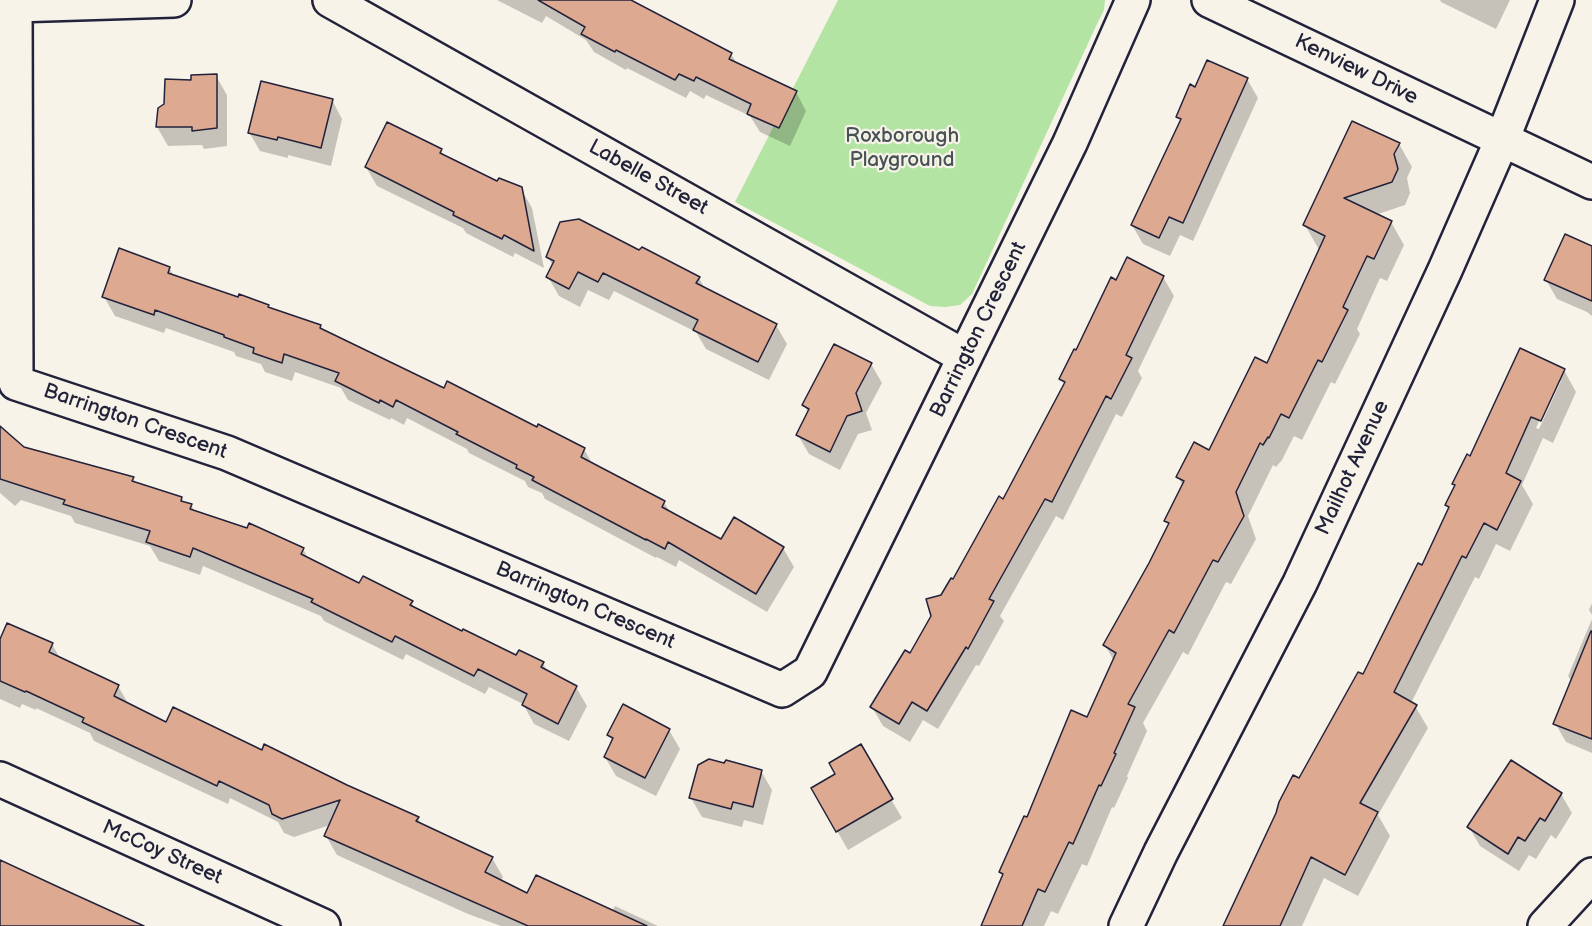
<!DOCTYPE html>
<style>
body{margin:0}
canvas{display:block;background:#f7f3e8}
</style>
<canvas width="1592" height="926"></canvas>
<script>
const g = document.querySelector('canvas').getContext('2d');
g.lineJoin = 'round';
function paint(path, color) { g.fillStyle = color; g.fill(path, 'evenodd'); }
const shape = rows => new Path2D(rows.map(r => 'M' + r).join(''));
function trace(path, color, width, dash) { g.strokeStyle = color; g.lineWidth = width; g.lineCap = dash ? 'butt' : 'round'; g.setLineDash(dash || []); g.stroke(path); }
function label(font, color, halo, rows, align = 'center') {
  g.font = font + ' "Balsamiq Sans",sans-serif'; g.lineWidth = 4.5; g.setLineDash([]); g.textBaseline = 'middle'; g.strokeStyle = halo; g.fillStyle = color; for (const [text, x, y, turn = 0] of rows) {
    g.save(); g.translate(x, y); g.rotate((+turn || 0) * Math.PI / 180); g.textAlign = isNaN(turn) ? turn : align; if (halo) g.strokeText(text, 0, 0); g.fillText(text, 0, 0); g.restore();
  }
}
paint(shape([
 [838,0,1105,0,1104,10,1097,24,972,294,960,305,945,307,930,306,735,202]
]), '#b4e4a4');
paint(shape([
 [497,0,628,0,731,54,738,65,796,92,806,111,790,146,760,132,750,116,706,95,704,99,690,91,686,98,627,68,626,70,594,52,586,40,546,16,542,23],
 [1440,0,1510,0,1496,29,1441,2],
 [216,76,227,95,227,146,204,149,202,145,168,146,157,127,159,108,192,82],
 [1247,79,1258,98,1193,241,1180,235,1170,256,1143,244,1132,225,1181,122,1178,117,1196,89],
 [332,100,342,119,331,166,288,155,288,158,260,151,249,132],
 [1399,144,1412,167,1407,178,1410,193,1405,205,1375,215,1391,222,1404,245,1387,281,1380,278,1357,329,1360,334,1335,384,1331,382,1302,440,1294,436,1282,460,1276,467,1273,465,1248,516,1256,539,1231,584,1226,582,1188,655,1183,652,1143,723,1147,731,1127,776,1128,778,1114,808,1112,807,1087,866,1082,864,1058,914,1051,911,1044,926,982,926,1003,876,1001,872,1027,819,1088,719,1114,661,1105,645,1169,526,1166,521,1183,486,1178,477,1210,452,1267,365,1321,249,1318,248,1305,225],
 [441,150,445,158,498,183,521,189,532,208,544,268,515,253,513,257,466,233,463,228,377,186,366,167],
 [1592,248,1592,316,1587,312,1557,299,1546,280],
 [639,252,699,278,705,289,776,325,787,344,769,380,706,349,696,332,614,291,609,300,588,290,580,307,559,296,548,277,553,266,548,257],
 [169,268,174,276,239,299,268,306,270,309,320,326,323,331,445,390,584,449,593,465,664,502,671,514,722,541,783,548,794,567,767,612,679,560,676,567,657,557,656,558,545,499,542,493,528,487,525,481,469,453,467,449,407,418,404,425,391,418,390,420,348,400,341,388,295,372,292,381,265,372,261,364,236,356,234,352,166,328,164,333,115,316,104,297],
 [1163,277,1174,296,1138,371,1142,378,1122,417,1116,414,1063,520,1056,516,1000,616,1004,621,979,666,976,665,938,729,923,720,910,742,883,726,872,707,911,656,942,596,1004,501,1065,385,1061,379,1117,282],
 [871,364,882,383,866,413,872,430,858,434,840,470,809,454,798,435,809,414,804,405],
 [1564,370,1576,392,1553,443,1543,438,1522,485,1533,504,1510,551,1496,544,1479,579,1475,577,1411,703,1415,706,1428,728,1378,815,1390,836,1358,896,1324,878,1302,926,1226,926,1299,780,1363,676,1422,567,1450,510,1447,505,1456,487,1454,484,1471,458],
 [1557,381,1561,381,1539,429,1536,428],
 [0,429,23,448,133,478,136,483,181,498,184,503,191,505,195,512,303,549,309,560,360,585,411,602,416,610,517,657,543,663,548,673,576,687,587,706,569,741,534,724,523,704,489,687,485,694,406,654,403,660,324,621,321,616,203,566,200,575,159,561,150,546,75,523,71,516,21,500,15,506,0,493],
 [1592,603,1592,615,1589,610],
 [1592,619,1592,753,1566,742,1555,723,1572,682,1568,676],
 [0,642,52,644,61,660,118,686,129,705,167,724,263,752,418,818,422,826,492,858,503,877,501,881,528,895,612,912,615,906,658,926,501,926,468,914,337,855,326,836,330,825,294,837,284,833,278,822,230,798,228,804,94,741,90,733,36,708,36,710,22,704,20,708,0,699],
 [669,730,680,749,656,796,616,776,605,757,613,742,609,735],
 [860,746,902,818,848,850,813,789,837,774],
 [761,771,772,790,763,825,744,820,742,827,702,817,691,798],
 [1561,794,1572,813,1556,839,1551,835,1536,859,1529,855,1519,871,1480,846,1469,827]
]), '#0003');
const building = shape([
 [538,0,631,0,732,53,729,59,797,91,779,128,747,114,751,104,696,77,694,81,679,74,675,80,616,50,615,52,581,34,585,27,538,0],
 [1207,60,1248,78,1183,223,1169,217,1159,238,1131,225,1181,119,1176,117,1190,84,1195,87,1207,60],
 [217,74,217,128,192,131,192,127,156,127,158,108,164,104,165,79,191,80,191,75,217,74],
 [261,81,333,99,321,148,278,137,277,140,248,133,261,81],
 [1352,121,1400,143,1394,154,1398,169,1392,182,1344,198,1392,221,1374,259,1367,256,1343,307,1348,310,1322,362,1318,360,1289,418,1281,414,1269,438,1268,437,1263,445,1260,443,1236,492,1244,516,1218,562,1213,560,1174,633,1169,630,1128,704,1135,707,1114,753,1116,754,1101,786,1099,785,1073,844,1069,842,1045,892,1038,889,1022,926,981,926,1003,874,999,872,1024,816,1027,817,1071,710,1087,717,1116,653,1103,645,1149,563,1169,523,1164,521,1184,481,1176,477,1194,442,1209,450,1255,357,1267,363,1325,236,1303,225,1352,121],
 [387,122,442,149,440,153,497,181,499,178,522,187,534,251,504,235,502,239,453,215,454,212,365,167,387,122],
 [579,219,639,250,642,247,700,277,696,283,777,324,758,362,693,330,698,320,603,273,598,282,578,272,569,289,546,277,554,261,546,257,560,222,579,219],
 [1565,234,1592,246,1592,301,1544,280,1565,234],
 [119,248,170,267,168,273,238,297,239,294,269,305,268,307,321,325,320,328,444,388,447,381,537,427,538,424,585,448,581,457,665,501,662,507,721,539,734,517,784,547,756,594,668,542,665,549,646,539,646,540,532,480,534,477,516,468,517,465,456,434,458,432,396,400,393,407,380,400,379,403,335,381,339,373,284,354,282,363,253,353,254,348,224,337,224,335,155,310,154,315,102,297,119,248],
 [1127,257,1164,276,1126,355,1132,358,1111,399,1106,396,1052,502,1045,499,989,599,994,601,968,649,966,647,927,711,912,702,899,724,870,707,905,650,910,653,931,616,926,599,941,595,951,578,953,579,999,496,1003,499,1065,382,1059,379,1074,349,1076,350,1111,277,1116,280,1127,257],
 [834,344,872,363,856,393,862,411,847,416,830,452,796,435,809,409,802,405,834,344],
 [1520,348,1565,369,1541,421,1531,417,1506,473,1521,481,1497,530,1484,523,1466,558,1462,556,1394,692,1417,705,1360,803,1378,812,1376,816,1345,875,1311,857,1280,926,1223,926,1276,813,1279,802,1293,775,1299,778,1358,672,1363,674,1418,563,1422,565,1449,507,1445,505,1455,485,1452,484,1467,454,1470,456,1520,348],
 [0,426,24,447,134,477,132,481,182,497,181,501,192,504,190,509,247,528,249,523,304,548,301,554,359,583,363,576,413,601,410,605,462,631,463,629,516,655,519,650,544,662,541,667,577,686,558,724,522,705,527,694,478,669,474,676,395,636,392,642,311,602,313,599,193,548,190,557,146,542,150,531,63,504,65,500,0,479,0,426],
 [7,623,53,643,49,652,119,685,114,696,166,722,173,707,262,750,264,744,347,785,419,817,416,821,493,857,485,872,527,893,536,875,647,926,528,926,324,836,340,800,282,819,272,814,269,805,219,781,217,786,82,722,84,718,26,691,25,692,0,681,0,639,7,623],
 [1591,631,1592,631,1592,739,1553,724,1591,631],
 [623,704,670,729,645,778,604,757,613,738,607,735,623,704],
 [861,744,893,799,836,832,811,788,835,774,829,763,861,744],
 [709,759,724,763,726,760,762,770,753,807,733,802,731,809,689,798,698,765,709,759],
 [1511,760,1562,793,1545,821,1540,818,1525,841,1518,837,1508,854,1467,827,1511,760],
 [0,860,67,891,144,926,0,926,0,860]
]);
paint(building, '#dda991');
trace(building, '#22223b', 1.5);
const minor = shape([
 [15,0,16,383,227,453,782,690,810,672,1070,143,1133,0],
 [330,0,965,357],
 [1209,0,1592,182],
 [15,5,174,0],
 [0,779,323,926],
 [1126,926,1161,852,1300,583,1445,270,1502,140,1557,0],
 [1545,926,1592,875]
]);
trace(minor, '#22223b', 38);
trace(minor, '#f7f3e8', 33);
label('21px', '#22223b', '#f7f3e8', [
 ["Kenview Drive",1356,70,26],
 ["Labelle Street",648,178,29],
 ["Barrington Crescent",979,330,-64],
 ["Barrington Crescent",135,422,19],
 ["Mailhot Avenue",1353,468,-65],
 ["Barrington Crescent",585,606,23],
 ["McCoy Street",162,853,24]
]);
label('21px', '#465255', '#f7f3e8', [
 ["Roxborough",902,137],
 ["Playground",902,161]
]);
</script>
